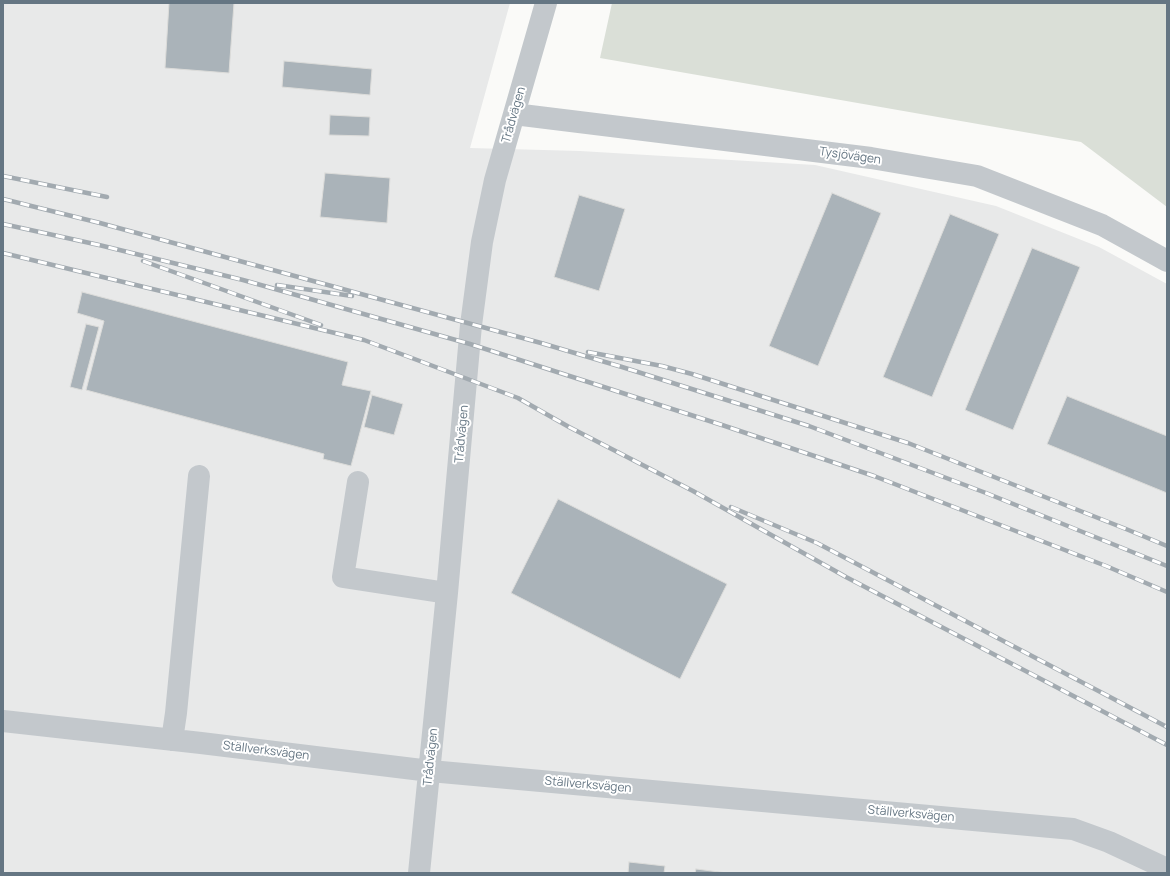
<!DOCTYPE html>
<meta charset="utf-8">
<style>
body{margin:0}
#map{position:relative;width:1170px;height:876px;overflow:hidden;background:#fafaf8;font-family:Manrope,sans-serif}
canvas{display:block}
.frame{position:absolute;inset:0;border:4px solid #657683;pointer-events:none}
</style>
<div id="map">
<canvas width="1170" height="876"></canvas>
<div class="frame"></div>
</div>
<script>
const g = document.querySelector('canvas').getContext('2d');
g.lineJoin = 'round';
function paint(path, color) { g.fillStyle = color; g.fill(path, 'evenodd'); }
const shape = rows => new Path2D(rows.map(r => 'M' + r).join(''));
function trace(path, color, width, dash) { g.strokeStyle = color; g.lineWidth = width; g.lineCap = dash ? 'butt' : 'round'; g.setLineDash(dash || []); g.stroke(path); }
function label(font, color, halo, rows, align = 'center') {
  g.font = font + ' Manrope,sans-serif'; g.lineWidth = 4; g.setLineDash([]); g.textBaseline = 'middle'; g.strokeStyle = halo; g.fillStyle = color; for (const [text, x, y, turn = 0] of rows) {
    g.save(); g.translate(x, y); g.rotate((+turn || 0) * Math.PI / 180); g.textAlign = isNaN(turn) ? turn : align; if (halo) g.strokeText(text, 0, 0); g.fillText(text, 0, 0); g.restore();
  }
}
paint(shape([
 [3,3,510,3,470,148,580,151,815,165,996,206,1099,247,1167,284,1167,873,3,873]
]), '#e8e9e9');
paint(shape([
 [612,3,1167,3,1167,207,1081,142,600,58]
]), '#dadfd7');
const building = shape([
 [169,3,234,3,229,73,165,68,169,3],
 [284,61,372,69,370,95,282,87,284,61],
 [330,115,370,117,369,136,329,135,330,115],
 [325,173,390,178,387,223,320,217,325,173],
 [832,193,881,213,818,366,769,346,832,193],
 [579,195,625,209,599,291,554,277,579,195],
 [950,214,999,234,932,397,883,377,950,214],
 [1032,248,1080,267,1013,430,965,410,1032,248],
 [82,292,348,362,342,385,371,391,351,466,323,459,324,454,86,390,104,321,77,313,82,292],
 [86,324,99,327,82,390,70,387,86,324],
 [372,395,403,404,394,435,364,427,372,395],
 [1067,396,1167,436,1167,493,1047,444,1067,396],
 [558,499,727,584,680,679,511,593,558,499],
 [629,862,665,866,664,873,628,873,629,862],
 [696,869,727,873,695,873,696,869]
]);
paint(building, '#aab3b9');
trace(building, '#dcdcda', 1);
trace(shape([
 [514,114,871,158,977,176,1102,225,1167,261],
 [358,482,343,577,447,593],
 [3,721,201,743,430,771,1073,829,1109,842,1167,869],
 [172,740,176,713,199,476],
 [419,873,447,593,471,325,482,242,495,180,546,3]
]), '#c3c8cc', 22);
const rail = shape([
 [3,176,107,197],
 [3,199,100,223,541,343,622,367,809,426,986,493,1167,566],
 [3,224,99,245,243,280,470,344,722,425,874,476,1106,566,1167,592],
 [3,253,364,340,518,398,569,427,693,491,846,577,1167,745],
 [143,261,321,325],
 [277,285,352,296],
 [588,352,662,366,692,374,908,443,1126,529,1167,546],
 [731,507,817,543,1167,727]
]);
trace(rail, '#a2aab0', 4.5);
trace(rail, '#fff', 3, [9]);
label('12px', '#657683', '#fff', [
 ["Trådvägen",514,115,-74],
 ["Tysjövägen",850,156,8],
 ["Trådvägen",462,434,-85],
 ["Ställverksvägen",266,751,7],
 ["Trådvägen",431,757,-84],
 ["Ställverksvägen",588,785,5],
 ["Ställverksvägen",911,814,5]
]);
</script>
